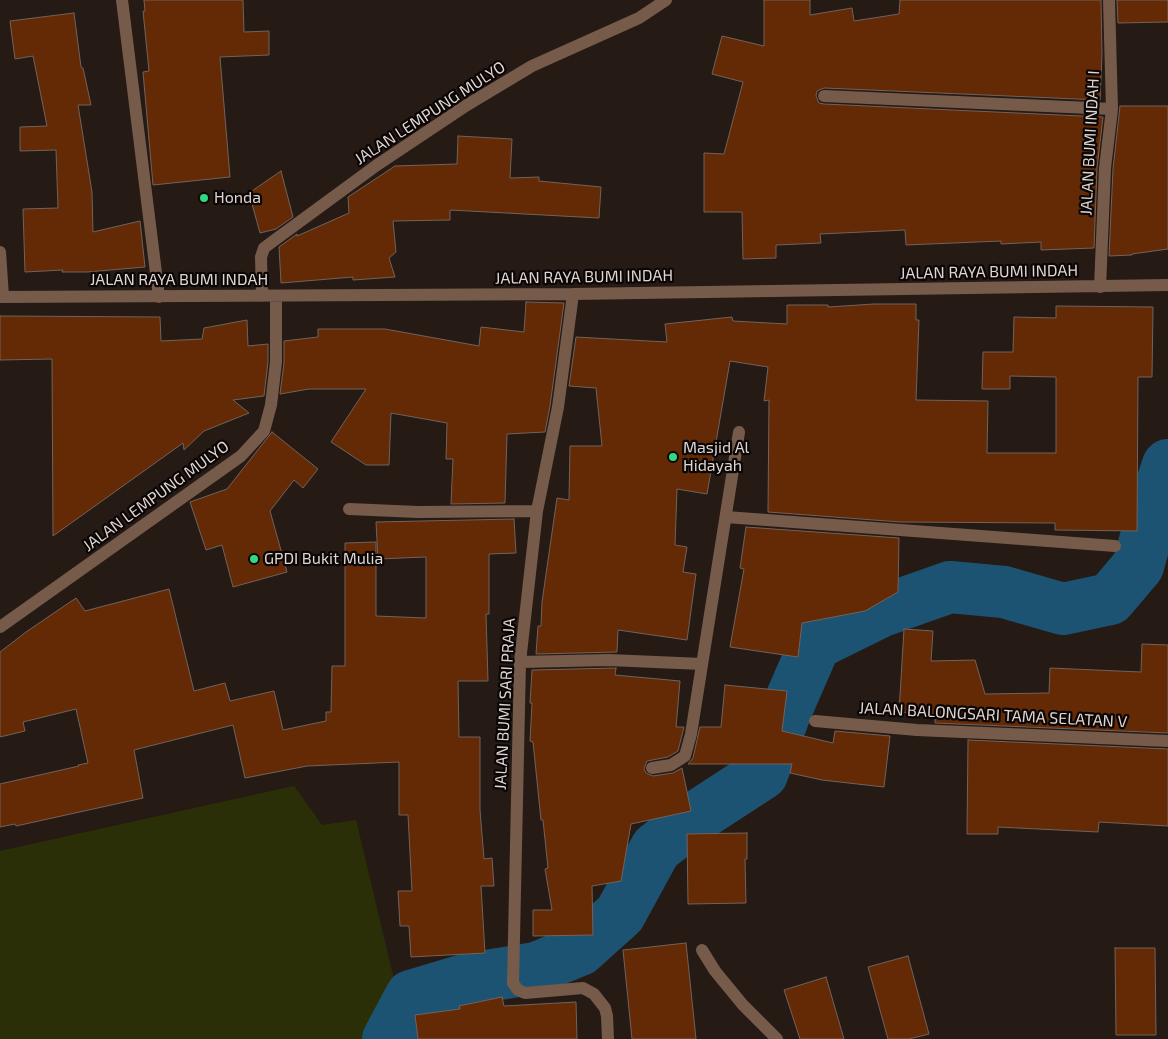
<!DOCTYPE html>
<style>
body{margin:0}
canvas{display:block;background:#261a14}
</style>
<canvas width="1168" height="1039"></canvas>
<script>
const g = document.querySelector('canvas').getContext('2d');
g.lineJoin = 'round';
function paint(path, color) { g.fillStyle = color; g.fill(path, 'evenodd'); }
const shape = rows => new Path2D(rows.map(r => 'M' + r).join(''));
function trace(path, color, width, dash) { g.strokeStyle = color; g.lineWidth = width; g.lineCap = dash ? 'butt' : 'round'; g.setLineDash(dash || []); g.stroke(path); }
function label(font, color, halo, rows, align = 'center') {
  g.font = font + ' "Exo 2",sans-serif'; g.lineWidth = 4.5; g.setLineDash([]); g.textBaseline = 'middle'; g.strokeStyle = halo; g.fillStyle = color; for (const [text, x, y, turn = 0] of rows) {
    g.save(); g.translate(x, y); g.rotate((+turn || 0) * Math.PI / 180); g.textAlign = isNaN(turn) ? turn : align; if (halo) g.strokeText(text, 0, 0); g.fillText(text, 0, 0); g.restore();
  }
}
paint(shape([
 [294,786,322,825,356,820,396,988,386,1008,376,1039,0,1039,0,851]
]), '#2a2f07');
trace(shape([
 [388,1039,411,996,468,979,536,968,580,950,620,914,656,848,699,815,762,774,785,713,815,644,882,611,950,587,1004,592,1063,609,1110,599,1138,566,1156,501,1168,465]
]), '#1c5372', 52);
const building = shape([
 [144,0,243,0,244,32,269,31,269,55,220,57,230,177,153,185,143,72,149,71,143,11,145,11,144,0],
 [764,0,810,0,810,15,852,8,854,21,899,14,900,0,1101,0,1102,54,1100,100,824,88,817,91,816,96,819,103,824,104,1103,117,1097,168,1094,248,1041,250,1041,242,1001,244,1001,241,906,245,905,230,820,234,821,243,776,245,776,258,743,259,742,212,704,212,704,153,724,154,743,82,712,74,722,36,764,46,764,0],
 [1117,0,1168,0,1168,22,1118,23,1117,0],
 [74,13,81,67,83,68,91,105,78,105,92,192,93,232,140,221,145,267,87,272,62,272,63,270,25,272,23,209,58,208,56,150,20,151,20,127,47,126,33,56,15,59,10,21,74,13],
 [1120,106,1168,106,1168,249,1132,254,1132,255,1109,256,1113,169,1120,106],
 [458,136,512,139,510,178,539,177,539,181,601,187,599,218,450,210,450,220,393,221,396,252,389,258,395,277,353,280,353,277,281,283,279,247,297,234,297,236,349,213,348,197,395,166,457,164,458,136],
 [281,171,293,217,276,229,260,233,249,193,281,171],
 [526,302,564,303,550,406,545,432,507,434,505,503,451,504,453,459,446,459,447,423,391,413,389,465,366,465,331,442,366,389,309,389,280,394,284,363,284,341,318,337,318,329,385,329,479,346,481,327,524,332,526,302],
 [874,304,916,304,916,320,919,320,916,400,988,401,987,453,1056,453,1056,377,1010,376,1010,389,982,389,983,352,1013,352,1014,317,1056,318,1056,306,1153,307,1152,377,1138,377,1137,531,1055,530,1055,523,900,522,768,512,769,400,764,401,768,367,730,361,707,494,677,489,675,545,687,547,683,572,696,574,687,640,618,630,617,652,536,654,538,626,541,626,542,602,557,498,569,500,570,446,602,446,596,388,569,386,576,337,667,342,665,324,732,317,733,321,787,324,787,305,828,305,828,307,874,304],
 [0,316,160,317,161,341,202,339,204,328,247,320,248,346,268,344,268,362,264,396,233,400,249,413,204,431,184,450,183,443,53,536,52,359,0,360,0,316],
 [272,432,318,469,303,488,294,480,270,511,287,572,233,587,222,545,206,550,190,502,227,489,272,432],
 [514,519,516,553,489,554,489,614,486,614,488,681,458,681,459,737,480,737,480,810,484,859,492,858,494,886,481,886,485,953,411,957,409,926,400,926,398,891,412,891,408,815,399,815,399,762,307,766,245,778,233,725,134,750,143,798,16,826,15,824,0,827,0,784,79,766,78,765,88,763,76,709,23,722,25,731,0,737,0,652,26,632,76,598,85,611,169,589,194,691,225,683,230,701,274,691,283,730,326,721,326,712,331,712,332,666,345,666,345,543,376,542,376,616,426,618,426,557,378,559,376,522,514,519],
 [746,527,899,538,898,592,865,611,802,623,798,657,730,647,744,569,740,568,746,527],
 [904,629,933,631,931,661,975,660,985,694,1049,693,1050,668,1141,672,1142,644,1168,645,1168,733,935,723,935,714,899,712,904,629],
 [616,668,615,675,680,681,676,727,684,727,678,751,668,757,647,761,644,769,646,773,653,776,673,773,682,768,691,811,631,824,621,881,592,886,593,935,533,936,533,910,552,910,545,869,548,868,543,820,541,820,533,742,530,741,532,703,530,703,532,670,616,668],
 [725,685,787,691,782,731,833,743,835,731,890,736,884,787,822,780,790,773,792,764,688,764,693,758,700,727,721,727,725,685],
 [968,740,1168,749,1168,826,1099,822,1098,832,998,827,998,834,967,834,968,740],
 [747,833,747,859,745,859,746,903,688,904,687,834,747,833],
 [686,943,696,1039,632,1039,623,950,686,943],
 [1115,948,1155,948,1156,1035,1116,1035,1115,948],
 [908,956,929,1034,909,1039,888,1039,868,967,908,956],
 [826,977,844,1039,800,1039,784,990,826,977],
 [502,997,504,1006,576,1002,577,1039,418,1039,415,1015,460,1009,459,1006,502,997]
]);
paint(building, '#642a05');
trace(building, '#71625c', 1);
trace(shape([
 [122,0,159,297],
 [824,96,1112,109],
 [0,252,3,297],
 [1100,287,1105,168,1112,109,1109,0],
 [573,294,558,407,537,511,520,662,513,983,518,990,525,993,583,988,594,994,605,1008,607,1016,608,1039],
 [262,296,261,257,264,248,272,242,377,165,467,105,532,66,639,18,666,0],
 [0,297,573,294,1168,285],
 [349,509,418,512,537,511],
 [726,517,1115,546],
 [0,627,241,456,264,431,271,405,276,362,276,296],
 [520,662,609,660,702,664],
 [815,721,917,730,1168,741],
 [652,768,671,765,685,756,691,734,739,432],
 [702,950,715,971,743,1005,777,1039]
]), '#765b4b', 12);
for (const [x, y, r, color] of [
 [204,198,5,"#32d882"],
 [673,457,5,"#32d882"],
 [254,559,5,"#32d882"]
]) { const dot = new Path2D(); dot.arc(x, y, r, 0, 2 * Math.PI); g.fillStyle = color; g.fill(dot); trace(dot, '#0b0605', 2); }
label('16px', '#ded6d2', '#0b0605', [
 ["JALAN LEMPUNG MULYO",430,113,-33],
 ["JALAN BUMI INDAH I",1090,143,-87],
 ["JALAN RAYA BUMI INDAH",989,272,-1],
 ["JALAN RAYA BUMI INDAH",584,277,-1],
 ["JALAN RAYA BUMI INDAH",179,280],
 ["JALAN LEMPUNG MULYO",156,496,-36],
 ["JALAN BUMI SARI PRAJA",505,704,-87],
 ["JALAN BALONGSARI TAMA SELATAN V",993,715,3]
]);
label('16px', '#ded6d2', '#0b0605', [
 ["Honda",214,198],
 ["Masjid Al",683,448],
 ["Hidayah",683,466],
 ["GPDI Bukit Mulia",264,559]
], 'left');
</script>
